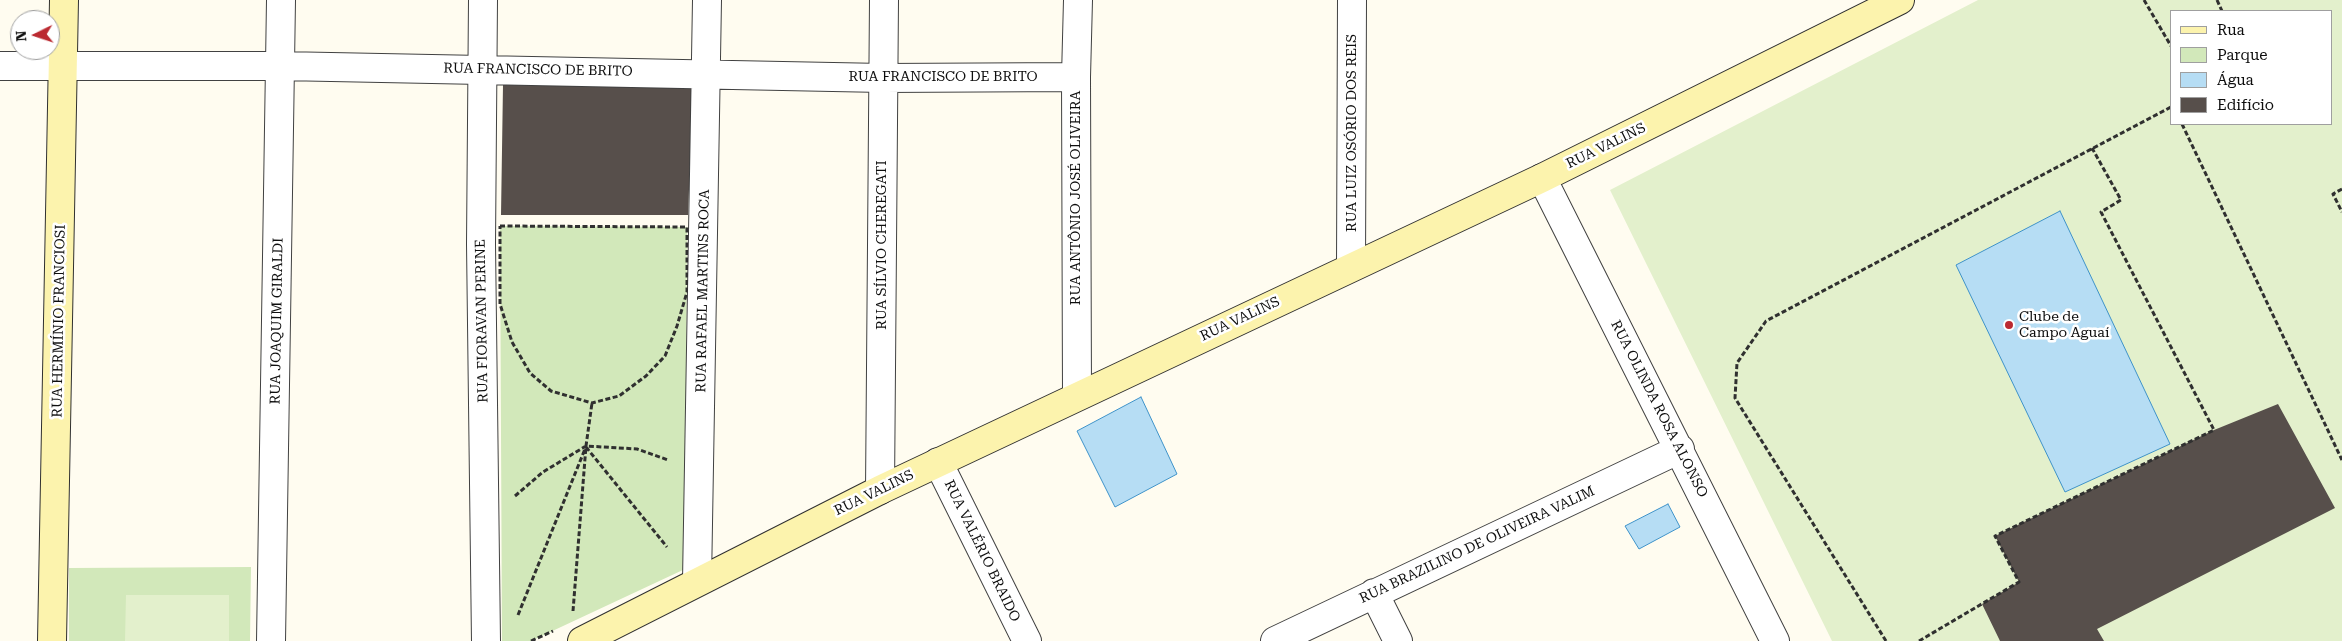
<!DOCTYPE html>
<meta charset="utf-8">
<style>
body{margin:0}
#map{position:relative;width:2342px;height:641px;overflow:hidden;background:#fffcf0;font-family:"Roboto Serif",serif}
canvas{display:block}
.legend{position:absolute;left:2170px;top:10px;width:162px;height:115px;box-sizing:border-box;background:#fff;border:1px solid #9f9f9f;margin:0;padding:6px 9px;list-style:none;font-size:15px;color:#0e0e0e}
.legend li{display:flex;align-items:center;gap:10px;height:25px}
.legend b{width:25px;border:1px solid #9f9f9f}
.north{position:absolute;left:10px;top:10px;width:50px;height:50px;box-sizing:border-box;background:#fff;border:1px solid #9f9f9f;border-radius:50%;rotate:266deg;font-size:14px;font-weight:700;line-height:20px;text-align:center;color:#0e0e0e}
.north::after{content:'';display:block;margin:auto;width:18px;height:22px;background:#bb2a31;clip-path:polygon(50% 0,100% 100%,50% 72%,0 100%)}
</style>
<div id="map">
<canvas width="2342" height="641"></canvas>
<ul class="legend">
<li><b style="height:6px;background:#fcf3ad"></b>Rua</li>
<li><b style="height:14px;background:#d2e8ba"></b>Parque</li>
<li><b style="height:14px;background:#b6ddf4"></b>Água</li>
<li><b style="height:14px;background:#574f4b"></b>Edifício</li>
</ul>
<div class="north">N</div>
</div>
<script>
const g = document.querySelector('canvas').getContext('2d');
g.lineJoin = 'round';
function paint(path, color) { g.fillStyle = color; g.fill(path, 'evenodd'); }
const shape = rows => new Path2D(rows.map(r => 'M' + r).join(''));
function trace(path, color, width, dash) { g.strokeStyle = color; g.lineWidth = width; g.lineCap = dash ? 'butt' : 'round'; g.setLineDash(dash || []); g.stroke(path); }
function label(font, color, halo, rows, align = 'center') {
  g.font = font + ' "Roboto Serif",serif'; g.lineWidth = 5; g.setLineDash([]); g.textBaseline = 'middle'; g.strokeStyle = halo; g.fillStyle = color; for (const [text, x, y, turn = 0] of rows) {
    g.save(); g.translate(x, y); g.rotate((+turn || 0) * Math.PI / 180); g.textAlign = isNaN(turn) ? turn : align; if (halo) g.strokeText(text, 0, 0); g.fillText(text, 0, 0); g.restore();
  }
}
paint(shape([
 [500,226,687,227,685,569,531,641,502,641],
 [251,567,250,641,69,641,69,568]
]), '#d2e8ba');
paint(shape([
 [1978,0,2342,0,2342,641,1832,641,1610,190],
 [2171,11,2331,11,2331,124,2171,124],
 [126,595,229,595,229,641,125,641]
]), '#e3f0cc');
const water = shape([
 [2060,211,2170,444,2065,492,1956,265,2060,211],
 [1141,397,1177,474,1115,507,1077,431,1141,397],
 [1668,504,1680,527,1639,549,1625,526,1668,504]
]);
paint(water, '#b6ddf4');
trace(water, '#3f93c9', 1);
paint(shape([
 [503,85,693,86,688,215,501,215],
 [2278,404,2335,508,2097,629,2104,641,2000,641,1982,604,2019,582,1995,536,2214,430]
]), '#574f4b');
const street = shape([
 [483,0,481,244,486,641],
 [0,66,281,66,883,78,1076,77],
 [1542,178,1775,641],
 [1351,267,1352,0],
 [1077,396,1076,77,1078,0],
 [938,462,1027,641],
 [880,490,884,0],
 [697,581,707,0],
 [1374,593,1398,641],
 [271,641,281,0],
 [1275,641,1680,449]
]);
const secondary = shape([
 [52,641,64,0],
 [582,641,880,490,1542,178,1900,0]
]);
trace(street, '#414141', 30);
trace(secondary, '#303030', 30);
trace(shape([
 [2144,0,2171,46],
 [2217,0,2222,11],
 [2182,124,2342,460],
 [2342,189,2333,194,2342,212],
 [500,226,687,227,687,292,677,326,665,356,646,376,619,396,592,403,551,391,530,373,512,342,500,304,500,226],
 [586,447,667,547],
 [515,496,543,472,586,446,637,449,668,460],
 [573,611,586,446,592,403],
 [518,615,585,449],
 [531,641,553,631],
 [1886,641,1735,398,1737,363,1766,321,2171,107],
 [1919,641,2019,582,1995,536,2214,430,2101,212,2121,200,2092,148]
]), '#303030', 3, [5, 2.5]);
trace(street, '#fff', 28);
trace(secondary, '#fcf3ad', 28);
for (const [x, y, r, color] of [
 [2009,325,5,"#bb2a31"]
]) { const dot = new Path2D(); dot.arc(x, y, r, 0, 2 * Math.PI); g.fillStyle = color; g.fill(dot); trace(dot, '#fff', 2); }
label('14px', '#0e0e0e', '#fff', [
 ["RUA FRANCISCO DE BRITO",538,70,1],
 ["RUA FRANCISCO DE BRITO",943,77],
 ["RUA LUIZ OSÓRIO DOS REIS",1352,133,-90],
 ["RUA VALINS",1606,146,-26],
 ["RUA ANTÔNIO JOSÉ OLIVEIRA",1076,198,-90],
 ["RUA SÍLVIO CHEREGATI",882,245,-90],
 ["RUA RAFAEL MARTINS ROCA",703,291,-89],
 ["RUA VALINS",1240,319,-25],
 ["RUA HERMÍNIO FRANCIOSI",59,321,-89],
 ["RUA JOAQUIM GIRALDI",277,321,-89],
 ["RUA FIORAVAN PERINE",482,321,-91],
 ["RUA OLINDA ROSA ALONSO",1659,409,63],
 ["RUA VALINS",874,493,-26],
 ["RUA BRAZILINO DE OLIVEIRA VALIM",1477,545,-25],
 ["RUA VALÉRIO BRAIDO",982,551,64]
]);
label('14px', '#0e0e0e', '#fff', [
 ["Clube de",2019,317],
 ["Campo Aguaí",2019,333]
], 'left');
</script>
